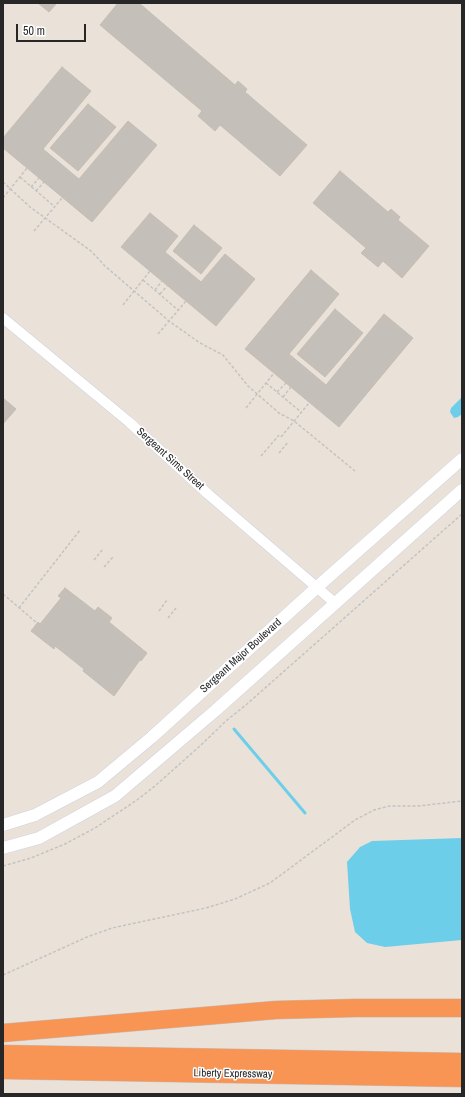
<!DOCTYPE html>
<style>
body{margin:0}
#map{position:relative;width:465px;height:1097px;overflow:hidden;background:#eae2d9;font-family:"Archivo Narrow",sans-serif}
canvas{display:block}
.frame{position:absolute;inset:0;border:4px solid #272727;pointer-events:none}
.scale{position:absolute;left:16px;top:24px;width:70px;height:18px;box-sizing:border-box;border:2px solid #272727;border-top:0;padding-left:5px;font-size:12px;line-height:14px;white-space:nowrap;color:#272727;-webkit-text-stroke:3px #fff;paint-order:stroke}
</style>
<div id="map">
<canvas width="465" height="1097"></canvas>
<div class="frame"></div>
<div class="scale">50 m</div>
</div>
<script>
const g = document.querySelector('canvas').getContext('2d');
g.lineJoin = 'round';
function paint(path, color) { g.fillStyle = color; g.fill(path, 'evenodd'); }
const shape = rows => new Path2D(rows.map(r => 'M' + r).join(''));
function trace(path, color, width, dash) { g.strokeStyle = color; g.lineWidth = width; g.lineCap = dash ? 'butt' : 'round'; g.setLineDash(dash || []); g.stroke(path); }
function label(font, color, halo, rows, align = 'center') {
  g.font = font + ' "Archivo Narrow",sans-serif'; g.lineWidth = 3; g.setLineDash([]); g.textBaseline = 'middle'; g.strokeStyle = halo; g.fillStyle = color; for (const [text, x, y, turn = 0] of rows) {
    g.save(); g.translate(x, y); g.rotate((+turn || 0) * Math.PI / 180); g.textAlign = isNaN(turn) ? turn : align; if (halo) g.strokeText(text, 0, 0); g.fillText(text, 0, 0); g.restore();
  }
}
paint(shape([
 [462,397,462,414,458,417,454,418,450,412,451,408],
 [462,838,462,940,385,947,367,943,355,932,350,909,347,862,360,847,372,841]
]), '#6dceea');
trace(shape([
 [234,729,305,813]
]), '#6dceea', 3);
const building = shape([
 [38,3,57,3,49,12,38,3],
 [118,3,139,3,235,85,238,81,247,89,245,92,307,145,280,176,220,125,215,131,198,116,202,111,100,25,118,3],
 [62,67,91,91,43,149,79,179,128,121,157,145,92,222,3,148,3,138,62,67],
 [88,104,116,127,78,171,50,148,88,104],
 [340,171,388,212,391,209,400,217,398,220,429,246,402,278,383,261,378,267,361,253,366,248,313,203,340,171],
 [150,213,178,236,165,252,201,282,225,254,255,279,216,326,121,247,150,213],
 [194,225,222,248,201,274,173,251,194,225],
 [311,270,339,294,289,354,326,385,384,314,413,338,339,427,245,349,311,270],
 [335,309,363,333,325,377,297,354,335,309],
 [3,398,16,409,3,424,3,398],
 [65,588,95,611,98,607,112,618,109,622,147,653,141,661,140,660,114,696,83,671,84,669,55,646,54,649,31,631,38,622,40,624,61,598,58,596,65,588]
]);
paint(building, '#c5bfb9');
trace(building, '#c4bdb3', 1);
const minor = shape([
 [3,318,129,422,208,494,335,603]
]);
const tertiary = shape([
 [3,825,35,815,98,782,152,737,325,580,462,459],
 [3,848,39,838,115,796,216,710,462,490]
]);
const motorway = shape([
 [3,1033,276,1010,355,1008,462,1008],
 [3,1054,462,1062],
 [3,1070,462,1078]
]);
trace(minor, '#ced2e0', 11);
trace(tertiary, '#ced2e0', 13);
trace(motorway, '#c3c3c3', 19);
trace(shape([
 [20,177,55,207],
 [3,182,30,207,91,251,105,266,169,321,200,343,223,355,248,386,279,413,294,421,355,471],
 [31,187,39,178],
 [36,191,44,182],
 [3,198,27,168],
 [34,231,62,198],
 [143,280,178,310],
 [155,290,162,281],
 [160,294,167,286],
 [123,305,150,271],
 [158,334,186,301],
 [266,383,301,412],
 [277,392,286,383],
 [283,397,291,387],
 [246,408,274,373],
 [281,437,309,403],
 [279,453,288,442],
 [261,456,279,435],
 [94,560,103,549],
 [104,567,113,557],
 [3,594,37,623],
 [19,608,80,530],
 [159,611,167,600],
 [168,618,176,608],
 [3,866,31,858,65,844,95,828,137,800,155,786,201,745,226,721,247,704,462,514],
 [3,975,87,937,112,928,206,908,235,899,270,883,355,820,374,810,390,806,418,806,462,801]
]), '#c3c3c3', 1.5, [3, 2]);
trace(minor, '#fff', 10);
trace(tertiary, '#fff', 12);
trace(motorway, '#f99554', 18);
label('11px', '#272727', '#fff', [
 ["Sergeant Sims Street",170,459,42],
 ["Sergeant Major Boulevard",241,656,-42],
 ["Liberty Expressway",233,1074,1]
]);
</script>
